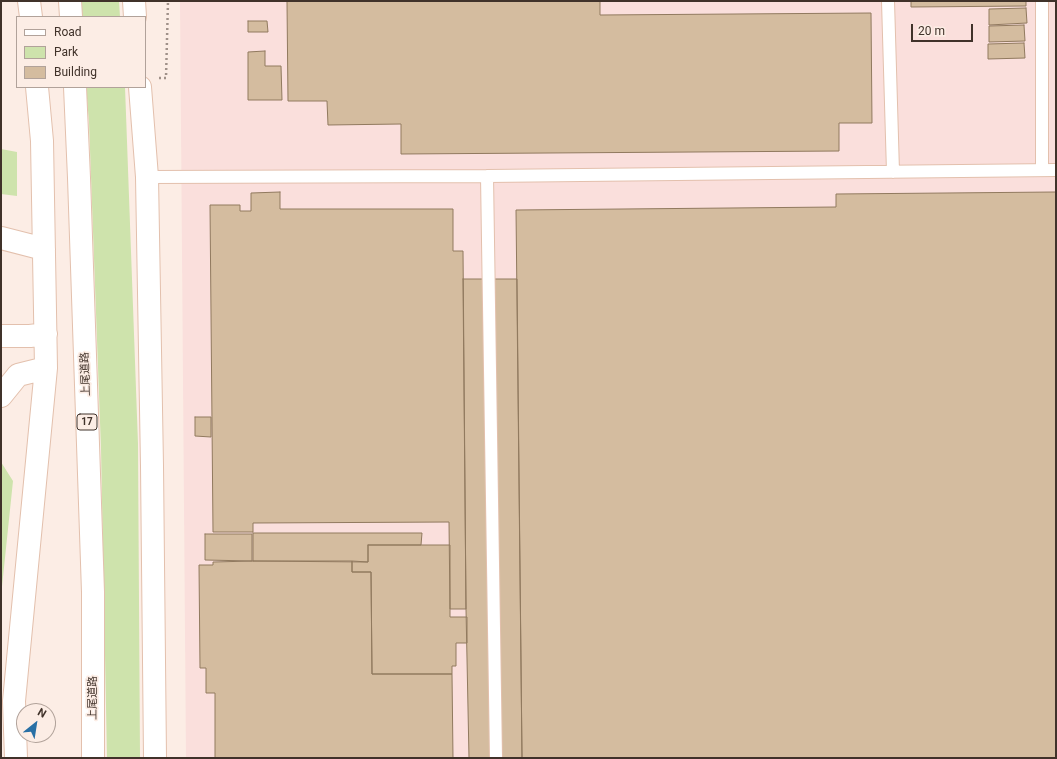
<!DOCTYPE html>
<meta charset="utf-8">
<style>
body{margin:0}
#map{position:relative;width:1057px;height:759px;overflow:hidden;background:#fcede5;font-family:Roboto,sans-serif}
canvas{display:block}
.frame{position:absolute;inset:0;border:2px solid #40322a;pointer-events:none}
.legend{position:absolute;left:16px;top:16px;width:130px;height:72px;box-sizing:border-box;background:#fcede5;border:1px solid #b1a29a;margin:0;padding:5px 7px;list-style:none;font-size:12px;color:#40322a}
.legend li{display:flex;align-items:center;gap:8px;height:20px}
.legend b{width:20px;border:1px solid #b1a29a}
.north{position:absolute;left:16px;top:703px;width:40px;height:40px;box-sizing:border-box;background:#fcede5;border:1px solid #b1a29a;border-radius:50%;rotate:30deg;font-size:11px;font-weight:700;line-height:16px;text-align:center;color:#40322a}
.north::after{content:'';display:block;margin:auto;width:14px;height:18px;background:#2970a5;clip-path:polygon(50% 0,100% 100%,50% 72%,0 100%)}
.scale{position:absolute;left:911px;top:24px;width:62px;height:18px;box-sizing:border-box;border:2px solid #40322a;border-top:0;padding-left:5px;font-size:12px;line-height:14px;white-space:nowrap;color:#40322a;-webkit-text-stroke:3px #fcede5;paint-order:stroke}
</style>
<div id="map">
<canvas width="1057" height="759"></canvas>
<div class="frame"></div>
<ul class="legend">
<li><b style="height:5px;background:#fff"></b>Road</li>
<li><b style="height:11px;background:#cee3ac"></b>Park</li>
<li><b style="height:11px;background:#d4bc9f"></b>Building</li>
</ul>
<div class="north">N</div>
<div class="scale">20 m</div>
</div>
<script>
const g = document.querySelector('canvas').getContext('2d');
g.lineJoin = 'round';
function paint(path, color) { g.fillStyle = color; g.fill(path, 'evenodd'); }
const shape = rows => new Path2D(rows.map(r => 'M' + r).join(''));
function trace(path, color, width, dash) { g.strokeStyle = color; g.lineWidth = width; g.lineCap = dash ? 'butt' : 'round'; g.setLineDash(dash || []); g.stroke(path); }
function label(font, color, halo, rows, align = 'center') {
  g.font = font + ' Roboto,"Noto Sans JP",sans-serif'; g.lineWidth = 3.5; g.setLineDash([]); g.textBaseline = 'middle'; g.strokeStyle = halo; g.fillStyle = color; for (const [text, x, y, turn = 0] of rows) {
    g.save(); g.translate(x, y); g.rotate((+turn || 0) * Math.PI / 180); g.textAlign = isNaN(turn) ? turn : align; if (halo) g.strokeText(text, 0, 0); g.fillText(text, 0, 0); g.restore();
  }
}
paint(shape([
 [180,1,1056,1,1056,758,186,758]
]), '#fadfdc');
paint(shape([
 [78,1,119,1,120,17,80,17],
 [86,87,125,87,126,114,138,444,140,758,107,758,101,449,89,122],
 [1,149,17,152,17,196,1,194],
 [1,462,13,481,1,596]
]), '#cee3ac');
const building = shape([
 [287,1,600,1,600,15,871,13,872,123,839,123,839,151,401,154,401,124,328,125,327,101,288,101,287,1],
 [911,1,1026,1,1026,6,911,7,911,1],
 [1026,8,1027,23,989,25,989,9,1026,8],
 [248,21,267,21,268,32,248,32,248,21],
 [1024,25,1025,41,989,42,989,26,1024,25],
 [1024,43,1025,58,988,59,988,44,1024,43],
 [265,51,265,66,281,66,282,100,248,100,248,52,265,51],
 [280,192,280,209,453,209,453,251,463,251,466,609,450,609,449,522,253,523,253,532,213,532,210,205,240,205,240,211,251,211,251,193,280,192],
 [1056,192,1056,758,522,758,516,210,836,207,836,194,1056,192],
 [463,279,517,279,522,758,469,758,466,609,463,279],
 [195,417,211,417,211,437,195,436,195,417],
 [253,533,422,533,421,545,368,545,368,562,253,561,253,533],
 [205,534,252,534,252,561,205,560,205,534],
 [368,545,450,545,450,617,467,617,467,643,456,643,456,666,452,666,452,674,372,674,371,572,352,572,352,561,368,562,368,545],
 [253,561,352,561,352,572,371,572,372,674,452,674,453,758,215,758,215,693,206,693,206,668,200,668,199,565,213,565,213,562,253,561]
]);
paint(building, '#d4bc9f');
trace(building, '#917a5f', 1);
const service = shape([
 [888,1,893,172],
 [1042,1,1042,170],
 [487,176,496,758],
 [147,177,487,176,1056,170]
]);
const minor = shape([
 [29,1,31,17],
 [1,238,44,249],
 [1,336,30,336,46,334],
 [1,396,18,375,46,368],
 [16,758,14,701,46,368,42,141,37,87]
]);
const trunk = shape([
 [70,1,71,17],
 [134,1,135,17],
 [75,87,79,178,93,592,93,758],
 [140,87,147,177,152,466,155,758]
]);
trace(service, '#e3c0ad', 14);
trace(minor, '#e3c0ad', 24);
trace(trunk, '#e3c0ad', 24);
trace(shape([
 [159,78,166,78,168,1]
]), '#a09189', 2.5, [2, 3]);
trace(service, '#fff', 12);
trace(minor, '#fff', 22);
trace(trunk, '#fff', 22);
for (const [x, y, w] of [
 [87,422,20]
]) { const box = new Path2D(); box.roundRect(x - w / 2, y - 8, w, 16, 3); g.fillStyle = '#fcede5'; g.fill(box); trace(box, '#40322a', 1); }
label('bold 10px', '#40322a', null, [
 ["17",87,422]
]);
label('11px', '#40322a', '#fcede5', [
 ["上尾道路",86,374,-92],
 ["上尾道路",93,698,-90]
]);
</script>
